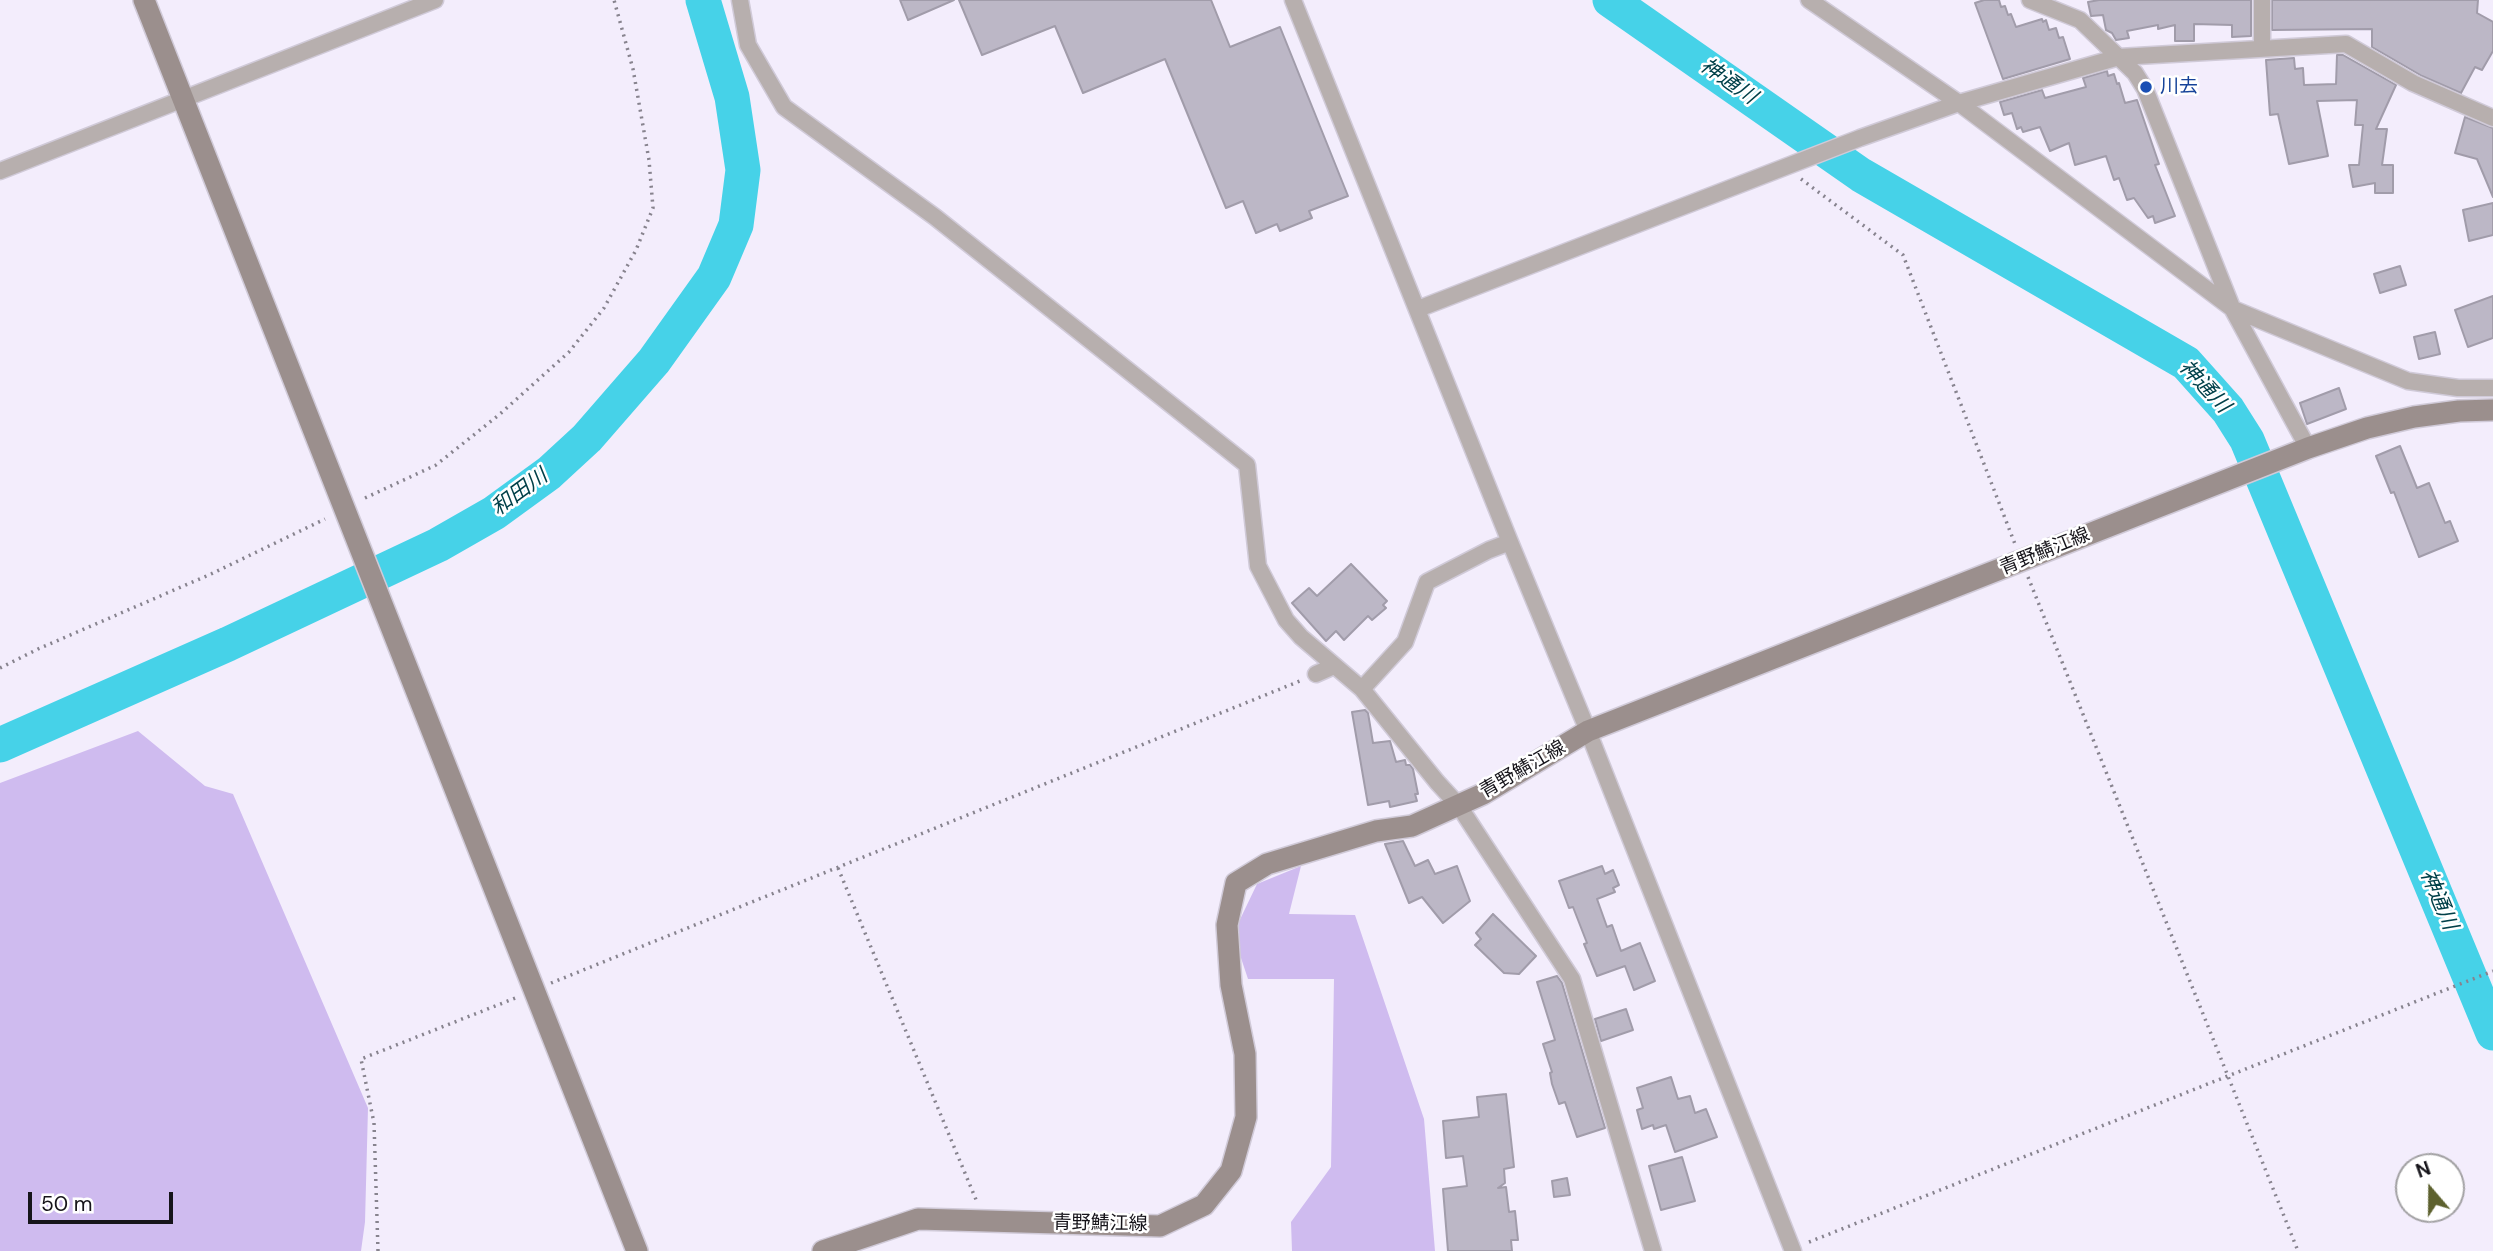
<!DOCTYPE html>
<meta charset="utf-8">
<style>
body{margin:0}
#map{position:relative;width:2493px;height:1251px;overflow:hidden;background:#f3edfc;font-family:"DM Sans",sans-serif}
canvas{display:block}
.north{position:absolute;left:2395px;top:1153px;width:70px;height:70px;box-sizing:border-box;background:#fff;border:2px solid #a2a1a3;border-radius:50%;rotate:340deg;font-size:19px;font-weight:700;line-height:28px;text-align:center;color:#16141a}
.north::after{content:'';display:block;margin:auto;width:24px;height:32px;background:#5d612e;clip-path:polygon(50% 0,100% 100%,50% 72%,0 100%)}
.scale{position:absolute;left:28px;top:1192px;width:145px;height:32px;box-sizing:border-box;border:4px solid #16141a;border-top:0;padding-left:9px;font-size:21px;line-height:24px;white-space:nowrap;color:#16141a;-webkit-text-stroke:5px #fff;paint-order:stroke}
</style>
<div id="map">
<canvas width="2493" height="1251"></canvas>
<div class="north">N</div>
<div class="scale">50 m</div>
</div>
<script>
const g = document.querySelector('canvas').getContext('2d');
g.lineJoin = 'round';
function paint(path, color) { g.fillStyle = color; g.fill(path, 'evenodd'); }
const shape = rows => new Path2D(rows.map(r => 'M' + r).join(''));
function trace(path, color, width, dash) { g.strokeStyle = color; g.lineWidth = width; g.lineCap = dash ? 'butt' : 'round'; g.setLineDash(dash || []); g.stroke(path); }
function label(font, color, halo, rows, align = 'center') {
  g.font = font + ' "DM Sans","Noto Sans JP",sans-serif'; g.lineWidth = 5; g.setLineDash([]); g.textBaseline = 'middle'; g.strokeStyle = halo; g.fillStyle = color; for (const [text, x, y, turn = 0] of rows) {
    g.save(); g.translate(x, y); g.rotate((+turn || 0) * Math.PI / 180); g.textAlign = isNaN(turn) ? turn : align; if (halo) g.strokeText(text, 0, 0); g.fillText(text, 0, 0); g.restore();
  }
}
paint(shape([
 [138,731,205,786,233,794,368,1108,365,1222,361,1251,0,1251,0,783],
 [1301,866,1289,914,1355,915,1424,1119,1435,1251,1292,1251,1291,1222,1331,1167,1334,979,1248,979,1233,934,1257,884]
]), '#cfbbef');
trace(shape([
 [1610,0,1861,175,2186,363,2228,410,2247,440,2493,1033],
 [0,745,228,644,438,545,494,513,549,473,587,438,654,361,714,277,736,225,743,170,732,97,703,0]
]), '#46d2e8', 35);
const building = shape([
 [900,0,954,0,908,20,900,0],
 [959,0,1211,0,1230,47,1280,27,1348,196,1309,211,1312,218,1280,231,1277,224,1256,233,1243,201,1226,208,1165,59,1083,93,1055,26,982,55,959,0],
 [1984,0,1999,0,2001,7,2005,6,2008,15,2011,14,2016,27,2042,19,2043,22,2046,20,2049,30,2056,28,2059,38,2063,37,2070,59,2003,79,1975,3,1984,0],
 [2099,0,2251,0,2251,36,2232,37,2232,25,2194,24,2194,41,2175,41,2175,25,2158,29,2158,25,2127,31,2129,38,2116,40,2112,33,2106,30,2103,15,2091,16,2088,2,2099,0],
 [2272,0,2478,0,2477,13,2493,22,2493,51,2482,70,2475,67,2461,93,2422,76,2372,47,2372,29,2272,30,2272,0],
 [2337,55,2343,55,2396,85,2376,129,2387,129,2382,165,2393,165,2393,193,2375,193,2375,183,2353,187,2349,165,2359,165,2363,125,2355,125,2357,100,2317,101,2328,156,2289,164,2278,114,2270,115,2266,60,2294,58,2295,69,2303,68,2304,85,2336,84,2337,55],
 [2107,71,2108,76,2114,74,2117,84,2119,83,2125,103,2137,100,2159,164,2155,165,2175,216,2155,223,2153,216,2148,218,2134,198,2127,200,2119,178,2114,180,2106,156,2075,165,2069,143,2050,151,2040,127,2023,132,2021,127,2017,129,2012,113,2004,115,2000,102,2042,90,2045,98,2086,87,2083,78,2107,71],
 [2465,117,2493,128,2493,197,2477,159,2455,153,2465,117],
 [2493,203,2493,235,2469,241,2463,210,2493,203],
 [2400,266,2406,285,2380,293,2374,274,2400,266],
 [2493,296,2493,338,2468,347,2455,310,2493,296],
 [2435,332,2440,354,2419,359,2414,337,2435,332],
 [2339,388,2346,409,2307,424,2300,403,2339,388],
 [2400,446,2417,488,2429,483,2445,523,2450,521,2458,541,2419,557,2394,492,2391,493,2376,456,2400,446],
 [1351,564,1387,601,1383,605,1386,608,1372,620,1368,616,1344,640,1336,631,1326,641,1292,603,1309,588,1317,596,1351,564],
 [1365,710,1368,713,1373,743,1390,741,1396,762,1405,760,1406,765,1410,765,1413,769,1418,794,1415,794,1417,801,1390,807,1389,801,1368,805,1352,712,1365,710],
 [1403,841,1415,866,1428,860,1435,874,1457,866,1470,901,1443,923,1422,897,1409,903,1385,844,1403,841],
 [1602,866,1605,874,1613,870,1619,885,1613,888,1615,892,1597,899,1607,927,1612,925,1621,951,1640,943,1655,981,1634,990,1625,966,1597,976,1584,944,1587,943,1573,907,1569,908,1559,881,1602,866],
 [1493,914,1536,956,1519,974,1504,973,1475,945,1481,939,1476,933,1493,914],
 [1557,976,1562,983,1605,1128,1577,1137,1565,1102,1559,1104,1552,1084,1550,1073,1552,1072,1543,1044,1555,1040,1537,982,1557,976],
 [1626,1009,1633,1030,1601,1041,1595,1019,1626,1009],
 [1671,1077,1678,1099,1690,1096,1695,1113,1706,1109,1717,1137,1675,1152,1666,1125,1654,1129,1653,1125,1642,1129,1637,1110,1643,1108,1637,1088,1671,1077],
 [1506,1094,1514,1167,1504,1169,1505,1183,1498,1188,1506,1187,1509,1212,1515,1211,1518,1240,1511,1240,1512,1251,1448,1251,1443,1189,1467,1186,1463,1156,1446,1158,1443,1121,1479,1117,1477,1097,1506,1094],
 [1682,1157,1695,1201,1661,1210,1649,1166,1682,1157],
 [1567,1178,1570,1195,1554,1197,1552,1181,1567,1178]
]);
paint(building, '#bcb7c6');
trace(building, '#a19caa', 2);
const street = shape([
 [740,0,748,45,784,107,935,217,1247,465,1258,566,1286,620,1301,637,1362,689,1437,782,1459,806,1572,979,1653,1251],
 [1293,0,1510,542,1588,731,1793,1251],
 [1809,0,1959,103,2233,309,2408,381,2458,388,2493,388],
 [2030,0,2080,20,2135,73,2145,89,2233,310,2308,448],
 [2262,48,2262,0],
 [0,171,435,0],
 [1418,309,1860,138,1959,103,2119,57,2346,44,2413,83,2493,118],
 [1316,674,1334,666],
 [1362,689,1405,642,1427,582,1489,550,1510,542]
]);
const secondary = shape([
 [144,0,637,1251],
 [823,1251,918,1219,1160,1226,1204,1205,1231,1171,1246,1117,1245,1054,1231,985,1227,925,1236,883,1267,864,1376,831,1412,826,1483,794,1588,731,2308,448,2367,428,2414,417,2459,411,2493,410]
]);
trace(street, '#d0cad8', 19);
trace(secondary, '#d0cad8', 24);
trace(shape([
 [1801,179,1903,255,2015,544],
 [365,498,436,465,500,414,569,352,604,308,636,250,653,208,649,160,633,69,614,0],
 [2028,577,2298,1251],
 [0,668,38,649,211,574,325,519],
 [838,868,977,1202],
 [551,983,1300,681],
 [1809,1242,2493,971],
 [378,1251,374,1123,361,1059,518,997]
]), '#87838e', 3.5, [2, 5]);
trace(street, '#b7afae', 16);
trace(secondary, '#9b8f8d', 21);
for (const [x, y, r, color] of [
 [2146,87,7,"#1a4fb4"]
]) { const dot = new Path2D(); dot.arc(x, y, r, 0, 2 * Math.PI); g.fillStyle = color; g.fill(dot); trace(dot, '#fff', 2.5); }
label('19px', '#164399', '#fff', [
 ["川去",2160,87]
], 'left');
label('19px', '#16141a', '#fff', [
 ["青野鯖江線",2045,552,-22],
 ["青野鯖江線",1523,770,-30],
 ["青野鯖江線",1100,1224,1]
]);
label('italic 21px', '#004049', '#fff', [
 ["神通川",1728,82,35],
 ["神通川",2204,387,47],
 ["和田川",520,493,-36],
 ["神通川",2438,900,67]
]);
</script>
